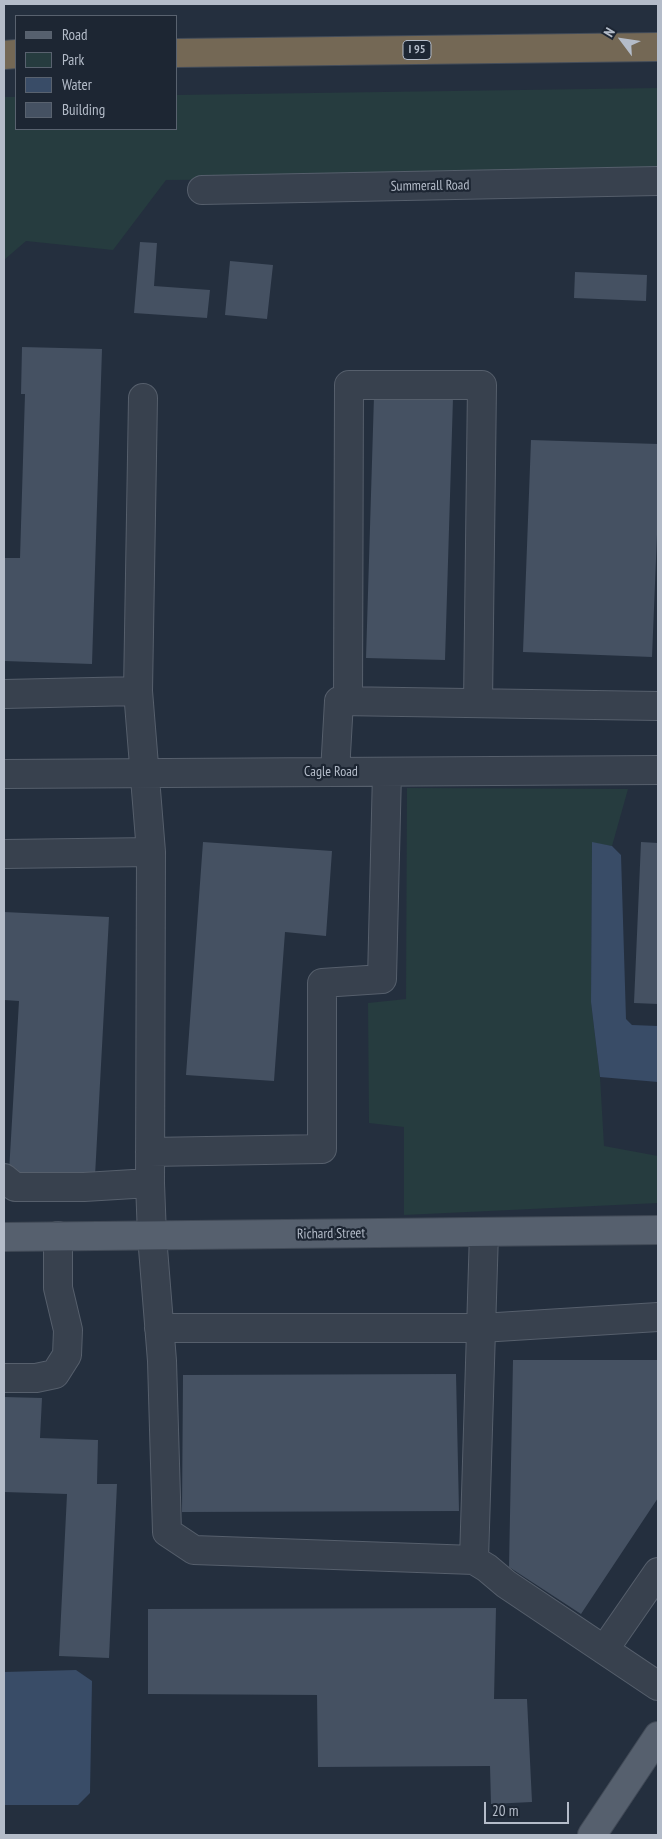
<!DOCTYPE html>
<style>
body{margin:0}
#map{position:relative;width:662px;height:1839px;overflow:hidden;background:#242f3e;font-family:"PT Sans Narrow",sans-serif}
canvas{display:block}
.frame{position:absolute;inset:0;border:5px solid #b4bcc9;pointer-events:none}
.legend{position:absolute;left:15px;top:15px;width:162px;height:115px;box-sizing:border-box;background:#1d2633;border:1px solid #59626f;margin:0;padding:6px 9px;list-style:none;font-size:15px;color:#b4bcc9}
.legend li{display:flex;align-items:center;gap:10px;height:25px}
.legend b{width:25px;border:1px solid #59626f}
.north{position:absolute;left:597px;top:15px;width:50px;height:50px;-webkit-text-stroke:4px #1d2633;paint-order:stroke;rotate:301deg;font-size:14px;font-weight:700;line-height:20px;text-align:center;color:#b4bcc9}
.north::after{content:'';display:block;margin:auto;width:18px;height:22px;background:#b4bcc9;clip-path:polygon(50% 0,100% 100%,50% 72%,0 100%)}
.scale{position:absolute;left:484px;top:1802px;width:85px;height:22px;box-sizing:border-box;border:2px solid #b4bcc9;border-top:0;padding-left:6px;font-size:15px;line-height:18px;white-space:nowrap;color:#b4bcc9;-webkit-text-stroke:4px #1d2633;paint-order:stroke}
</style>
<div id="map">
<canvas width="662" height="1839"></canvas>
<div class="frame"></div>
<ul class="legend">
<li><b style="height:6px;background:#56606e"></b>Road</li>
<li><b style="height:14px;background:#263c3f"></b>Park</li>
<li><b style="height:14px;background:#394c67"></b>Water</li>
<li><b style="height:14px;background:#455162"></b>Building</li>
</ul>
<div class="north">N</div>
<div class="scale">20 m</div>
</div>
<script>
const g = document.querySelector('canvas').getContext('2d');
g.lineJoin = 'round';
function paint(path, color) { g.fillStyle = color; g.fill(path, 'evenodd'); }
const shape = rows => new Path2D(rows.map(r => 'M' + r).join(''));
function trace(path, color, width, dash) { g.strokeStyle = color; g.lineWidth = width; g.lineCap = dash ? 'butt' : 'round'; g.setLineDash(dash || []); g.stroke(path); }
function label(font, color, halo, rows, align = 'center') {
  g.font = font + ' "PT Sans Narrow",sans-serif'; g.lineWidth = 4.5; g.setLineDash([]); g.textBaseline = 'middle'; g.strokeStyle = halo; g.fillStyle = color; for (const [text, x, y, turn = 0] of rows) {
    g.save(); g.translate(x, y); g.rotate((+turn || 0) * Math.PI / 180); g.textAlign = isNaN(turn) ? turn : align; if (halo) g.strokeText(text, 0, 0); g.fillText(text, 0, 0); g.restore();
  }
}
paint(shape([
 [658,88,658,176,166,180,113,250,26,241,4,260,4,97,16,97,16,129,176,129,176,95],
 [407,788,628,789,612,846,592,843,591,1002,600,1077,604,1146,658,1156,658,1203,404,1215,404,1127,369,1123,368,1003,406,999]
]), '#263c3f');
paint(shape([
 [592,842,612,846,621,855,626,1019,632,1025,658,1026,658,1082,600,1077,591,1002],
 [76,1670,92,1681,90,1793,78,1805,4,1805,4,1672]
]), '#394c67');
paint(shape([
 [140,242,157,243,154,286,210,290,207,318,134,313],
 [230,261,273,265,267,319,225,315],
 [575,272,647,275,646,301,574,298],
 [22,347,102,349,92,664,4,661,4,558,20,558,25,394,21,394],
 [374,396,453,398,445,660,366,658],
 [531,440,658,444,658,510,652,657,523,652],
 [203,842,332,851,326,936,285,932,274,1081,186,1075],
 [641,842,658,843,658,1004,634,1003],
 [4,912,109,917,95,1176,9,1172,19,1001,4,1000],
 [513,1360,658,1360,658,1498,581,1614,509,1567],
 [456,1374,459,1511,182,1512,183,1375],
 [4,1397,42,1398,40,1438,98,1440,97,1484,117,1484,109,1658,59,1656,67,1494,4,1492],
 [496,1608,494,1699,527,1699,532,1802,491,1804,490,1766,318,1767,317,1695,148,1694,148,1609]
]), '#455162');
const minor = shape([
 [202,190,658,181],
 [138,691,143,398],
 [4,694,138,691,151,852,150,1183,152,1236,162,1361,167,1532,194,1550,474,1560,487,1568,506,1584,658,1686],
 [348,701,349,385,482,385,478,703],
 [335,772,339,701,658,706],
 [4,774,658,770],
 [4,854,151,852],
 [150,1152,322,1149,322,983,382,979,387,772],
 [4,1178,15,1187,84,1187,150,1183],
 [159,1328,481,1328,658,1317],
 [4,1378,36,1378,55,1374,67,1355,68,1330,58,1288,58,1236],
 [474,1560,484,1232],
 [604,1650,658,1572]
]);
const major = shape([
 [4,1237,658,1230],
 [592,1835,658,1736]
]);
const highway = shape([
 [176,53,658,47],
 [4,55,16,54]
]);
trace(minor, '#565f6c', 30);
trace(major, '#414a57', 30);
trace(highway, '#434c59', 30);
trace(minor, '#38414e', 28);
trace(major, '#56606e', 28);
trace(highway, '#746855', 28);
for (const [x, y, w] of [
 [417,50,28]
]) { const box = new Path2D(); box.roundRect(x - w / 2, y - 9.5, w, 19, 4); g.fillStyle = '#1d2633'; g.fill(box); trace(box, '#b4bcc9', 1); }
label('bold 12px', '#b4bcc9', null, [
 ["I 95",417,50]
]);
label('14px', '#b4bcc9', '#1d2633', [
 ["Summerall Road",430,186,-1],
 ["Cagle Road",331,772],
 ["Richard Street",331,1234,-1]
]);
</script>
